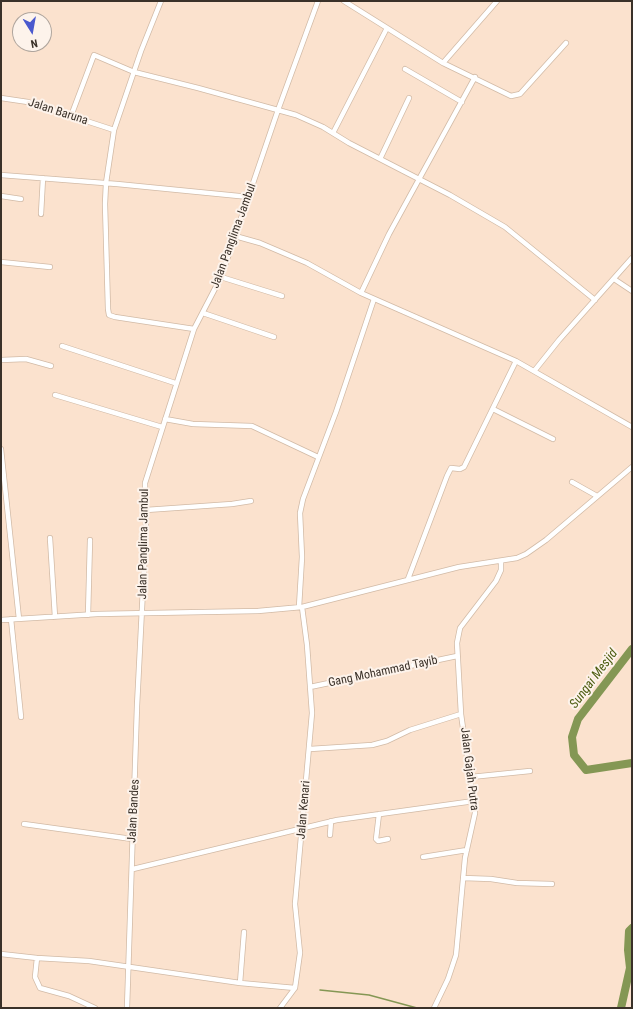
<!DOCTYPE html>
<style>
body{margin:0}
#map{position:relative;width:633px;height:1009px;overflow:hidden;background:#fbe2ce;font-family:"Roboto Condensed",sans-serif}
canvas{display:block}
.frame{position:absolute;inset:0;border:2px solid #3a3129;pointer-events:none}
.north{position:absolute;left:12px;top:12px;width:40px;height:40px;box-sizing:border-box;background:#fdf3eb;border:1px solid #afa59d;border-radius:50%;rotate:169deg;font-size:11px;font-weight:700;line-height:16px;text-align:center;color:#3a3129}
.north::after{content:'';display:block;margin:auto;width:14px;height:18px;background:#4a59ce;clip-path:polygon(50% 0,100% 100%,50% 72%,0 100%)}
</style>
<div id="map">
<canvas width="633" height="1009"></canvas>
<div class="frame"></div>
<div class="north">N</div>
</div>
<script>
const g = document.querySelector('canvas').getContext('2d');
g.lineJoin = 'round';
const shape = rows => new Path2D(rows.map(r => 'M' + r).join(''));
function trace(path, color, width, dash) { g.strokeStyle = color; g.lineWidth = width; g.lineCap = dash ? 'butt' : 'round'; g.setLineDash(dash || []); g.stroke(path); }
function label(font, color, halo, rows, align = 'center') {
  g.font = font + ' "Roboto Condensed",sans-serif'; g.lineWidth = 4; g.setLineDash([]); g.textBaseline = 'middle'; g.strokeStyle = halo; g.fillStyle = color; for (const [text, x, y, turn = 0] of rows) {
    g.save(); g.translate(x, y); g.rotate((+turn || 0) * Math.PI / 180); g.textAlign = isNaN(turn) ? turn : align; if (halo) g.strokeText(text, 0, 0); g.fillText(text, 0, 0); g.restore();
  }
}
trace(shape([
 [320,990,369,995,417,1008]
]), '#849754', 1.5);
trace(shape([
 [632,649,578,719,572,737,574,755,586,770,632,763],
 [621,1008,630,968,628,950,629,931,632,928]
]), '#849754', 8);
const street = shape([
 [161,1,141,51,114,130,106,183,105,204,108,309,109,315,115,317,194,329],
 [344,1,443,63,511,96,520,94,566,43],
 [443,63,497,1],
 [405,69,462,102],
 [1,98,28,102,114,130],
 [71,116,94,55,134,72,198,88,296,115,323,127,349,143,450,195,505,227,595,300],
 [333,133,387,28],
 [380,159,409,98],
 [1,175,117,184,249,197],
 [1,196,21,199],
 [41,214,43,178],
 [235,236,260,243,307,263,361,293,516,361,632,427],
 [1,262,50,267],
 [221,277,282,296],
 [614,279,632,291],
 [361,293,389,234,475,77],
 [203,313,274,337],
 [62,346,175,383],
 [1,360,26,359,51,366],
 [535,370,559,340,632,258],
 [55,395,162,427],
 [493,409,553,439],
 [165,419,193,424,252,426,318,457],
 [1,449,19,619],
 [572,482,597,496],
 [146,510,232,504,251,501],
 [50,538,55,617],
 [408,579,447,476,451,468,460,469,464,467,516,361],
 [299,607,302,557,300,513,303,499,336,412,374,299],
 [88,615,90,540],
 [11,619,21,717],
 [1,620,97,614,258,611,302,607,459,567,517,558,526,554,546,540,632,467],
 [310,687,457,656],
 [310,749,372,745,387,741,410,730,461,714],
 [471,777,530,771],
 [379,814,376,839,378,841,388,839],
 [24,824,132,839],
 [330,835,331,821],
 [423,857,467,850],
 [133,869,337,820,474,801],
 [463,878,491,879,517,883,552,884],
 [1,954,37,958,89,961,240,983,295,988],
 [37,958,35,977,40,988,69,996,95,1008],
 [240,983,244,932],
 [127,1008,137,706,146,530,145,483,194,329,221,277,278,110,318,1],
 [280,1008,295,988,300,953,295,904,312,713,307,645,302,607],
 [434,1008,448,979,456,955,465,858,475,813,461,714,457,643,460,628,496,581,501,570,501,561]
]);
trace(street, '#d1baa6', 6);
trace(street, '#fff', 4.5);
label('12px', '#3a3129', '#fdf3eb', [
 ["Jalan Baruna",58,112,18],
 ["Jalan Panglima Jambul",234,236,-70],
 ["Jalan Panglima Jambul",144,544,-89],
 ["Gang Mohammad Tayib",383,672,-12],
 ["Jalan Gajah Putra",469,769,83],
 ["Jalan Kenari",304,810,-85],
 ["Jalan Bandes",134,811,-87]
]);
label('italic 13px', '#4b5c0f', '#fdf3eb', [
 ["Sungai Mesjid",594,679,-53]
]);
</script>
